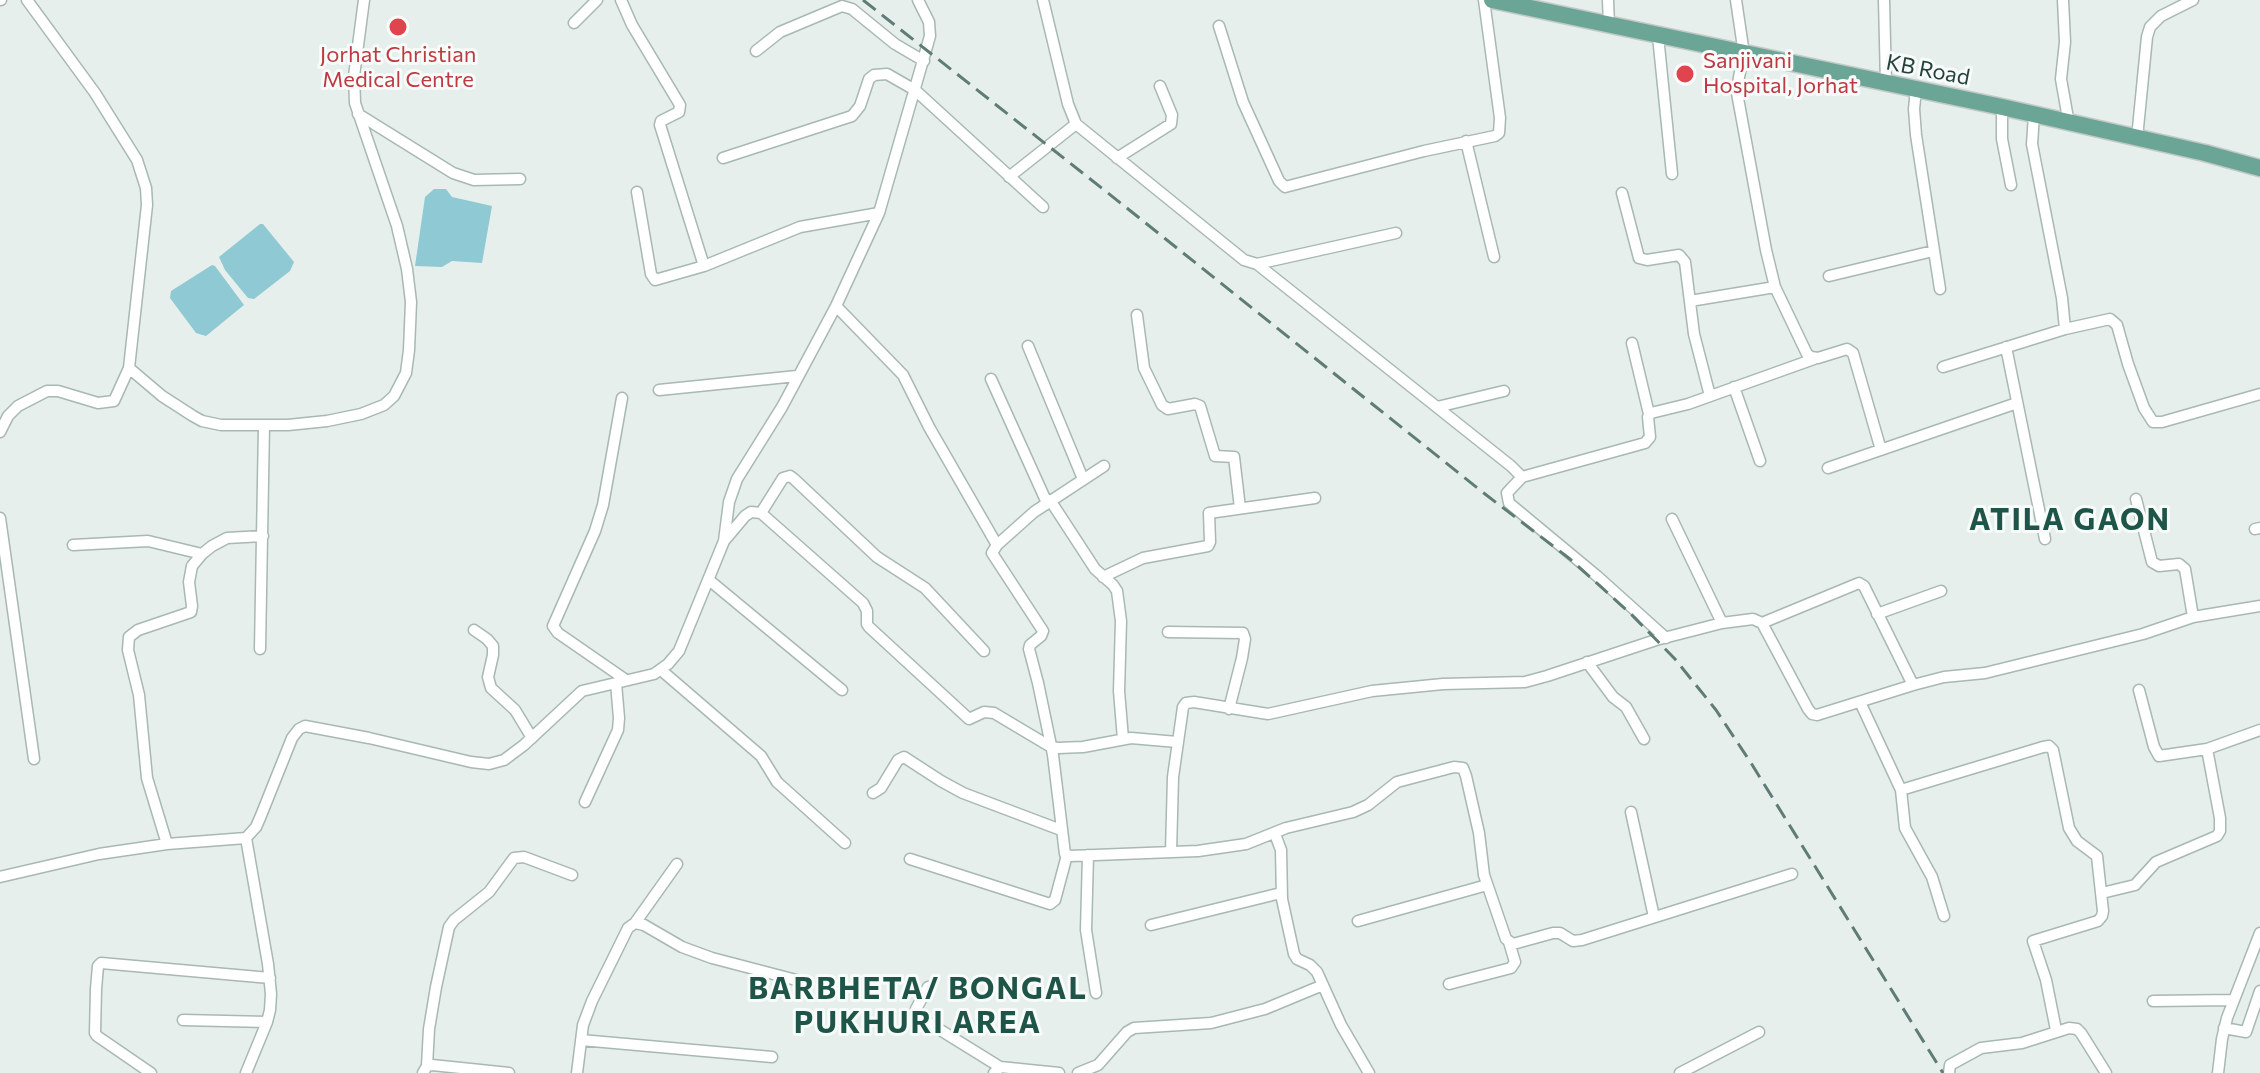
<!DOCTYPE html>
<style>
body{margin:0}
canvas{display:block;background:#e6efeb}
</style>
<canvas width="2260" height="1073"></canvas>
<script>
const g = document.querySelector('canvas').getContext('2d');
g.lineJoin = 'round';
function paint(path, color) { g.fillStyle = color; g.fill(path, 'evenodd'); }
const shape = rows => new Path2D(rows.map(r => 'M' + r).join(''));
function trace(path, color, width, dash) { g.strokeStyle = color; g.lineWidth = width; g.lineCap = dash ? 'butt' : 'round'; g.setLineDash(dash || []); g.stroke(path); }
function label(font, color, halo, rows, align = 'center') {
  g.font = font + ' Commissioner,sans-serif'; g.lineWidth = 6; g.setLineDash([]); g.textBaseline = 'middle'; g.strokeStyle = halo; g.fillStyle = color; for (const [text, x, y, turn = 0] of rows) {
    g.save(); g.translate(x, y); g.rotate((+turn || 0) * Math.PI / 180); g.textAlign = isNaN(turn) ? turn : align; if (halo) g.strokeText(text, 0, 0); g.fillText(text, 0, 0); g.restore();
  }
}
paint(shape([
 [434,189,446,189,452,197,492,206,482,263,452,261,442,267,415,266,425,197],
 [260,224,263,224,294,262,290,271,254,299,248,298,225,270,219,257],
 [212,265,215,266,244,305,206,336,196,333,170,298,171,291]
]), '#8ec9d4');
const minor = shape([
 [0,0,1,0],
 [621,0,632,25,680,105,679,112,661,121,660,125,704,266],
 [1043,0,1068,104,1076,124,1244,260,1257,264,1396,233],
 [1608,0,1609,26],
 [1736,0,1744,54,1739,77,1737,93,1766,250,1775,287,1807,354,1811,357,1818,358,1847,349,1853,353,1881,450],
 [1884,0,1886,84],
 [2063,0,2065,42,2061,79,2069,124],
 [574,23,597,0],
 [1219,26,1243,102,1279,181,1285,187,1424,151,1495,136,1499,133,1500,118,1484,0],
 [1658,36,1672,174],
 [756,51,780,32,842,6,852,9,895,44,924,61],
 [1916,89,1914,109,1916,135,1940,289],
 [2002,107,2002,139,2011,185],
 [358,114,453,173,474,180,520,179],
 [2034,115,2032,144,2062,298,2065,329],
 [2137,138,2147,37,2150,27,2161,16,2193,0],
 [1466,141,1494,257],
 [723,158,852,116,860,106,869,79,874,75,887,74,915,90,1043,207],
 [1117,158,1171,124,1172,115,1160,86],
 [1009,177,1076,124],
 [637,192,651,274,655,280,704,266,800,227,879,213],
 [1622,193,1639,258,1647,260,1679,255,1685,262,1694,334,1710,396],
 [1257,264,1511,466,1522,477],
 [1829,276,1933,251],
 [1690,301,1775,287],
 [836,306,903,375,929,427,997,545],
 [1137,315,1144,368,1162,405,1168,409,1195,404,1200,406,1215,456,1234,457,1240,508],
 [1632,343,1649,414],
 [1028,346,1083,479],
 [2006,347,2045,539],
 [1943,367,2065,329,2110,319,2117,325,2128,364,2144,408,2153,422,2162,422,2260,394],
 [129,368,162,396,193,416,202,421,221,425,288,425,327,421,361,414,384,405,394,396,406,373,409,350,411,302,407,269,397,226,355,103,354,76,364,0],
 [991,379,1047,503],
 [1734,387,1760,461],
 [659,390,797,376],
 [622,398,603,505,595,531,553,626,558,633,626,680],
 [1437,407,1504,391],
 [0,432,8,416,18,406,47,391,58,391,98,403,114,401,129,368,147,205,146,188,137,160,95,93,27,0],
 [1104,466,1034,512,997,545,992,553,1043,631,1041,636,1030,645,1029,649,1038,683,1053,755,1065,854,1070,856,1198,851,1246,844,1286,828,1353,812,1368,805,1397,782,1454,767,1463,768,1466,776,1479,833,1484,875,1506,939,1513,944,1553,933,1560,933,1573,941,1582,940,1792,874],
 [1828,468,2017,403],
 [2136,499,2152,562,2159,566,2179,564,2185,569,2193,617],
 [1050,500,1095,569,1113,585,1117,591,1121,621,1119,691,1123,739],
 [761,513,783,478,790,476,794,479,877,557,925,588,984,651],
 [0,518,34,759],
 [1672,519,1722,623,1753,619,1762,623,1808,709,1812,714,1817,715,1913,685,1944,677,1985,673,2143,634,2193,617,2260,606],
 [2255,529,2260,528],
 [724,541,729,502,737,479,782,407,836,306,879,213,930,36,929,22,918,0],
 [73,545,148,541,202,554],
 [1103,577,1143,558,1208,546,1210,542,1209,513,1315,498],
 [709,580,842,690],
 [1877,614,1941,591],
 [1762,623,1859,583,1864,586,1913,685],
 [474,630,487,639,493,646,493,655,488,677,491,688,515,710,532,738],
 [1168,632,1243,633,1245,639,1242,658,1229,709],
 [1666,638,1597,576,1509,503,1507,493,1522,477,1645,443,1650,437,1648,417,1651,413,1688,404,1814,359],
 [260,649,264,425],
 [1587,662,1613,697,1626,707,1644,739],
 [661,670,761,756,777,782,845,843],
 [2139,690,2154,747,2159,756,2207,749,2260,730],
 [1860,702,1901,790,1905,828,1932,877,1944,916],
 [1901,790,2043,747,2049,746,2053,750,2069,828,2077,841,2097,856,2103,911,2102,916,2098,921,2033,941,2046,980,2056,1030],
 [873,793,881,788,898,760,904,757,941,781,963,793,1061,830],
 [585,802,618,730,619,718,616,683],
 [1631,812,1654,917],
 [1275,834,1281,850,1282,899,1294,954,1297,959,1310,965,1317,972,1341,1025,1369,1073],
 [167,844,147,778,139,695,128,650,129,637,138,630,191,612,192,606,189,582,192,566,202,554,212,546,227,538,263,536],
 [1171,852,1173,777,1183,707,1186,703,1194,702,1268,714,1372,691,1443,684,1525,682,1547,676,1656,640,1722,623],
 [1088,855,1086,930,1096,993],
 [910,859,1050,904,1055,900,1067,855],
 [0,877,99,854,167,844,246,838,256,827,260,818,292,738,299,729,305,726,369,738,471,762,489,764,504,760,524,745,582,691,654,674,668,664,679,651,724,541,745,516,751,512,761,513,863,603,867,611,867,624,869,627,969,719,984,712,994,713,1051,747,1058,748,1083,747,1131,738,1177,742],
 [2102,893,2135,885,2156,862,2217,836,2220,831,2220,818,2207,749],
 [1358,921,1487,885],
 [635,923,677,864],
 [1151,925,1281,893],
 [1449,984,1511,968,1515,962,1509,942],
 [928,987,916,1009,916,1015,1000,1067],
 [2153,1001,2233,1000],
 [183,1020,267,1022],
 [2224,1028,2246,1032,2260,991],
 [581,1040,772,1057],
 [427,1066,429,1029,436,987,449,927,454,920,489,892,514,858,524,857,572,875],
 [151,1073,97,1036,95,1033,96,989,98,966,101,963,270,978],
 [246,1073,267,1022,270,1010,271,994,268,964,246,838],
 [423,1073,427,1066,432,1065,509,1073],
 [577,1073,583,1025,592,1001,628,928,635,923,644,925,682,947,712,958,800,981],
 [994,1073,1000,1067,1059,1073],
 [1078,1073,1098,1065,1127,1032,1134,1028,1211,1023,1265,1009,1323,985],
 [1680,1073,1759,1032],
 [1949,1073,1950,1065,1981,1048,2022,1043,2069,1028,2077,1029,2081,1033,2106,1073],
 [2218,1073,2222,1039,2227,1018,2260,933]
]);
const primary = shape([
 [1492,0,2002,107,2205,153,2260,168]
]);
trace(minor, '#a8b8b2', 13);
trace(primary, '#c2cac8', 19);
trace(minor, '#fff', 10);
trace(primary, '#6aa596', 16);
trace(shape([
 [863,0,1108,193,1485,494,1570,559,1631,614,1675,659,1716,710,1751,763,1943,1073]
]), '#5f7d75', 3, [16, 8]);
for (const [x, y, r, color] of [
 [398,27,10,"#e0444e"],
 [1685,74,10,"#e0444e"]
]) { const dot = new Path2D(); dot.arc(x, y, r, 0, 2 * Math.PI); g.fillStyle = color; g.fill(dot); trace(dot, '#f7fbf9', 3); }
label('22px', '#be3a42', '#f7fbf9', [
 ["Jorhat Christian",398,55],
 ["Medical Centre",398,80],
 ["Sanjivani",1703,61,"left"],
 ["Hospital, Jorhat",1703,86,"left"]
]);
label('22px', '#24423a', '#f7fbf9', [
 ["KB Road",1928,70,11]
]);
g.letterSpacing = '2px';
label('bold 30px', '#1f5548', '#f7fbf9', [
 ["ATILA GAON",2070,520],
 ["BARBHETA/ BONGAL",918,989],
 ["PUKHURI AREA",918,1023]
]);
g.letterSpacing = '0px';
</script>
